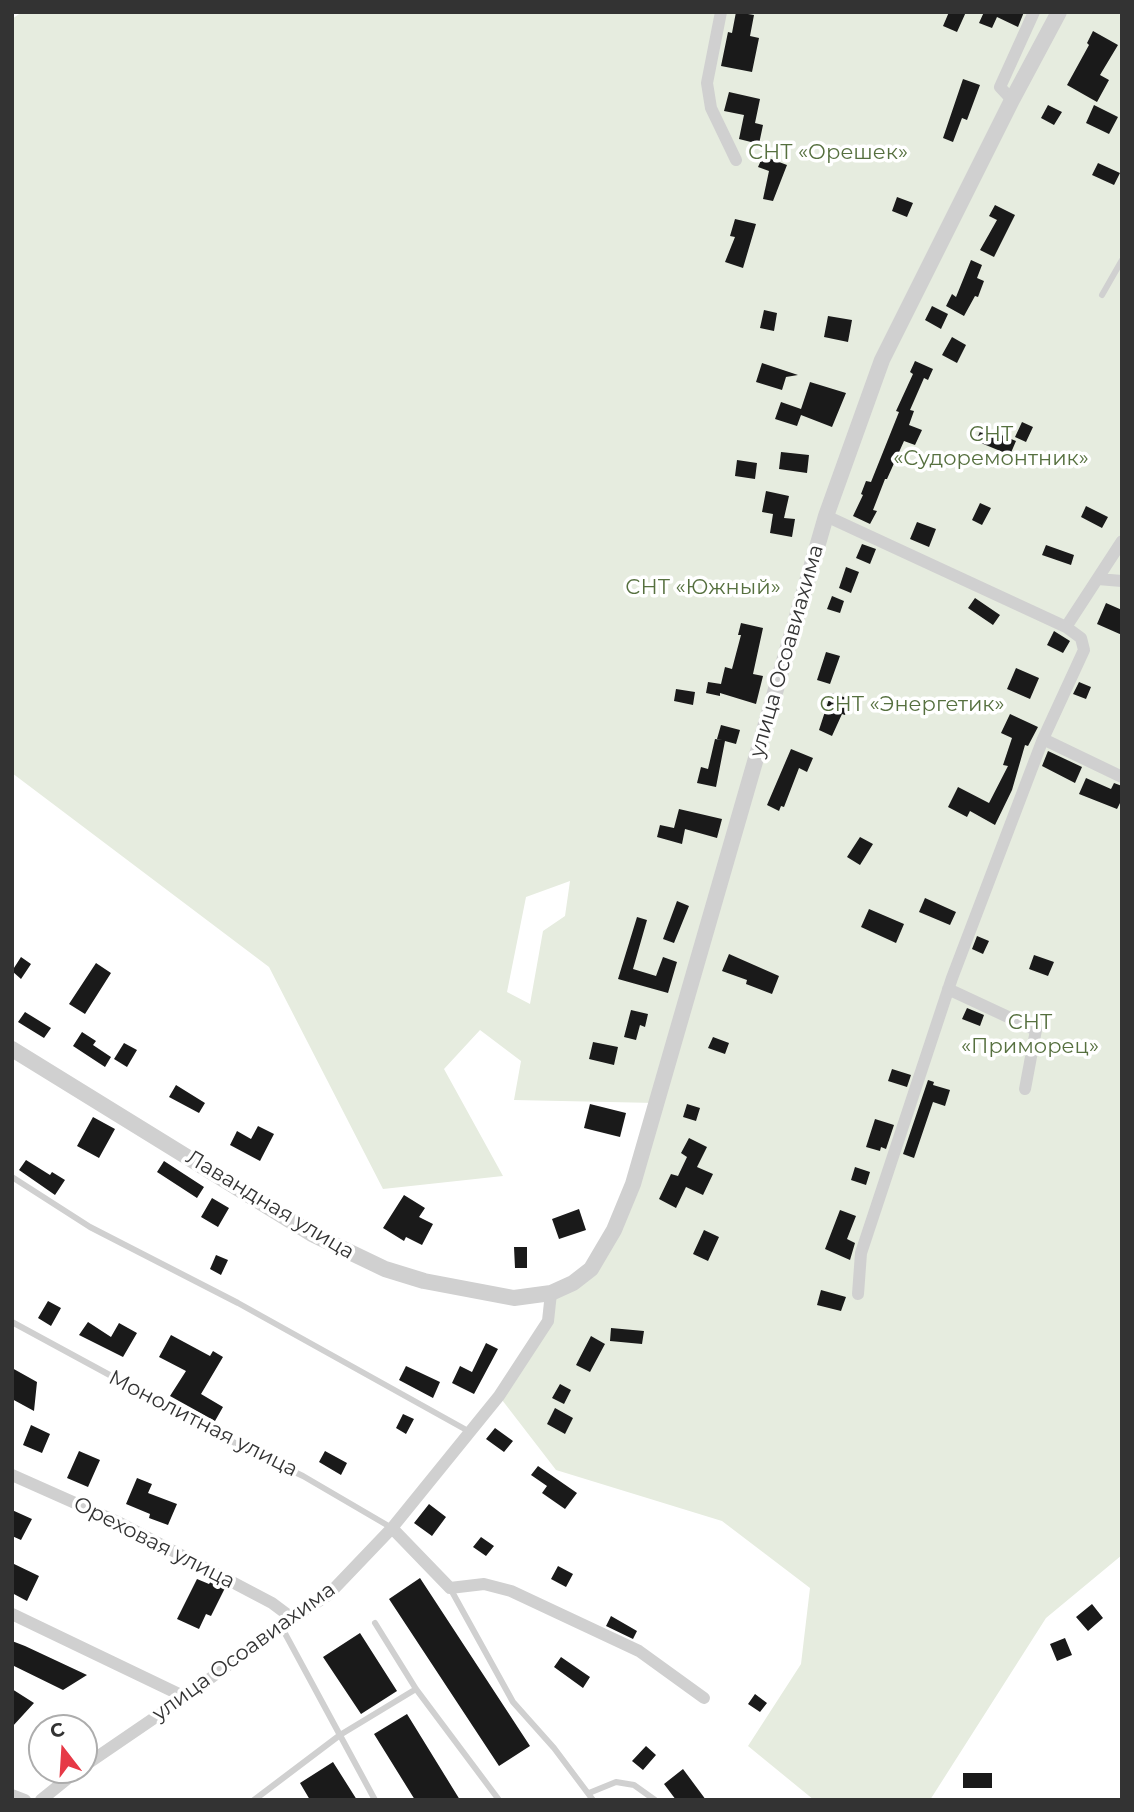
<!DOCTYPE html>
<meta charset="utf-8">
<style>
body{margin:0}
#map{position:relative;width:1134px;height:1812px;overflow:hidden;background:#fff;font-family:Montserrat,sans-serif}
canvas{display:block}
.frame{position:absolute;inset:0;border:14px solid #333;pointer-events:none}
.north{position:absolute;left:28px;top:1714px;width:70px;height:70px;box-sizing:border-box;background:#fff;border:2px solid #adadad;border-radius:50%;rotate:343deg;font-size:19px;font-weight:700;line-height:28px;text-align:center;color:#333}
.north::after{content:'';display:block;margin:auto;width:24px;height:32px;background:#e63946;clip-path:polygon(50% 0,100% 100%,50% 72%,0 100%)}
</style>
<div id="map">
<canvas width="1134" height="1812"></canvas>
<div class="frame"></div>
<div class="north">С</div>
</div>
<script>
const g = document.querySelector('canvas').getContext('2d');
g.lineJoin = 'round';
function paint(path, color) { g.fillStyle = color; g.fill(path, 'evenodd'); }
const shape = rows => new Path2D(rows.map(r => 'M' + r).join(''));
function trace(path, color, width, dash) { g.strokeStyle = color; g.lineWidth = width; g.lineCap = dash ? 'butt' : 'round'; g.setLineDash(dash || []); g.stroke(path); }
function label(font, color, halo, rows, align = 'center') {
  g.font = font + ' Montserrat,sans-serif'; g.lineWidth = 7; g.setLineDash([]); g.textBaseline = 'middle'; g.strokeStyle = halo; g.fillStyle = color; for (const [text, x, y, turn = 0] of rows) {
    g.save(); g.translate(x, y); g.rotate((+turn || 0) * Math.PI / 180); g.textAlign = isNaN(turn) ? turn : align; if (halo) g.strokeText(text, 0, 0); g.fillText(text, 0, 0); g.restore();
  }
}
paint(shape([
 [22,12,1122,12,1122,1555,1046,1618,930,1800,814,1800,748,1746,801,1664,810,1588,722,1521,556,1470,499,1396,548,1321,551,1293,573,1283,614,1230,656,1103,514,1100,521,1061,480,1030,444,1069,503,1176,383,1189,269,967,12,773,12,19],
 [570,881,565,916,543,931,530,1004,507,992,526,897]
]), '#e6ecdf');
paint(shape([
 [736,12,754,15,750,36,759,38,752,72,721,66,728,32,732,33],
 [949,12,966,12,957,32,943,26],
 [984,12,1024,12,1018,27,997,17,992,28,979,23],
 [1093,31,1118,45,1100,75,1109,80,1097,102,1067,85,1089,45,1087,43],
 [963,79,980,85,967,120,962,118,953,142,943,138],
 [729,92,760,99,755,123,763,125,759,144,739,139,744,115,724,111],
 [1048,105,1062,112,1054,125,1041,118],
 [1094,105,1118,117,1109,134,1086,123],
 [763,156,787,165,773,201,763,199,769,171,758,167],
 [1098,163,1120,173,1114,185,1092,175],
 [897,197,913,203,907,217,892,211],
 [995,205,1015,215,994,257,980,250,997,220,989,216],
 [735,219,756,224,743,268,725,262,735,237,730,236],
 [971,260,982,265,977,278,984,281,978,297,975,296,964,316,946,306,952,294,956,297],
 [932,306,948,314,941,329,925,320],
 [764,310,777,313,774,331,760,328],
 [828,316,852,320,848,342,824,337],
 [952,337,966,345,957,363,942,355],
 [915,361,933,369,928,380,924,378,910,410,914,411,909,425,922,430,915,445,904,441,887,479,885,479,873,510,877,511,870,524,853,516,863,495,861,494,866,481,871,482,899,412,896,411,913,374,910,372],
 [762,363,798,375,786,377,782,390,756,382],
 [810,382,846,393,832,427,801,415,797,426,775,419,781,402,801,409],
 [1022,422,1033,427,1026,442,1015,437],
 [982,427,1016,441,1010,455,976,441],
 [781,452,809,455,807,473,779,469],
 [737,460,757,463,755,479,735,476],
 [766,491,789,496,784,518,795,519,792,537,770,533,773,514,762,512],
 [980,503,991,508,982,525,972,520],
 [1086,506,1108,517,1102,528,1081,517],
 [917,522,936,529,929,547,910,539],
 [862,544,876,549,870,564,856,558],
 [1046,545,1074,555,1071,565,1042,555],
 [846,567,859,572,851,593,839,588],
 [832,596,844,601,840,613,827,609],
 [975,598,1000,615,993,625,968,608],
 [1106,603,1122,610,1122,635,1097,624],
 [741,623,763,628,753,674,763,676,756,704,720,693,720,696,706,693,708,682,721,684,725,667,732,669,741,635,738,635],
 [1054,631,1070,641,1063,653,1047,645],
 [826,652,840,656,830,684,817,680],
 [1016,668,1039,678,1030,699,1007,689],
 [1079,682,1091,687,1086,699,1073,694],
 [676,689,695,692,693,705,674,701],
 [831,693,850,699,845,715,842,714,832,736,819,730],
 [1010,714,1038,727,1028,746,1025,745,1012,790,995,825,970,811,967,817,948,807,958,787,989,803,1008,766,1003,765,1012,738,1001,733],
 [721,725,740,730,736,744,725,741,716,787,697,783,701,767,708,769,715,739,722,740,717,739],
 [791,749,813,758,807,772,799,768,784,807,781,806,779,811,767,805],
 [1048,751,1082,767,1075,783,1042,766],
 [1086,778,1111,789,1114,783,1122,786,1122,799,1117,809,1079,794],
 [679,809,722,819,717,838,685,829,682,844,657,837,660,825,674,828],
 [860,837,873,844,860,865,847,857],
 [925,898,956,912,950,925,919,912],
 [677,901,689,906,674,943,663,939],
 [869,909,904,924,896,943,861,927],
 [637,917,647,920,633,969,656,976,663,957,677,962,668,993,618,979],
 [977,936,989,941,983,954,972,949],
 [729,954,779,976,772,994,746,984,747,980,722,971],
 [1034,955,1054,962,1048,976,1029,969],
 [21,957,31,964,21,979,12,971],
 [96,963,111,973,85,1014,69,1004],
 [967,1008,984,1015,980,1026,962,1019],
 [631,1010,648,1014,645,1027,640,1025,636,1040,624,1037],
 [25,1012,51,1028,44,1038,18,1022],
 [82,1032,96,1041,93,1045,111,1057,105,1067,73,1046],
 [713,1037,729,1043,725,1054,708,1048],
 [593,1042,618,1047,614,1065,589,1059],
 [124,1043,137,1050,127,1067,114,1059],
 [892,1069,911,1075,907,1087,888,1081],
 [928,1080,934,1082,933,1085,950,1090,945,1106,933,1102,914,1158,903,1154],
 [176,1085,205,1103,199,1113,169,1097],
 [590,1104,626,1113,620,1137,584,1128],
 [687,1104,700,1108,696,1121,683,1117],
 [93,1117,115,1129,99,1158,77,1146],
 [875,1119,894,1125,886,1149,881,1147,880,1151,866,1147],
 [258,1126,274,1134,260,1161,230,1145,237,1131,251,1139],
 [689,1138,707,1147,697,1167,713,1174,703,1195,686,1187,676,1208,659,1199,671,1174,678,1176,687,1157,681,1153],
 [26,1160,50,1175,52,1172,65,1180,55,1195,19,1170],
 [164,1161,204,1187,197,1198,157,1172],
 [855,1167,870,1172,866,1185,851,1180],
 [404,1195,425,1208,419,1217,433,1224,422,1245,406,1237,404,1241,383,1228],
 [212,1198,229,1208,218,1227,201,1217],
 [579,1209,586,1230,559,1239,552,1219],
 [840,1210,856,1216,847,1239,855,1243,850,1260,825,1249],
 [704,1230,719,1237,708,1261,693,1254],
 [514,1247,527,1247,527,1268,515,1268],
 [216,1255,228,1260,221,1275,210,1269],
 [821,1290,846,1297,841,1311,817,1305],
 [48,1301,61,1308,51,1326,38,1318],
 [88,1322,111,1337,119,1323,137,1333,123,1357,79,1335],
 [611,1328,644,1331,642,1344,610,1341],
 [171,1335,210,1356,213,1351,223,1357,201,1394,223,1407,215,1421,170,1396,186,1371,159,1357],
 [591,1336,605,1344,590,1372,576,1365],
 [486,1343,498,1349,474,1394,452,1383,460,1366,472,1372],
 [406,1366,440,1382,433,1398,399,1380],
 [12,1368,37,1382,34,1411,12,1399],
 [560,1384,571,1390,564,1404,552,1398],
 [555,1408,573,1418,565,1434,547,1424],
 [403,1414,414,1419,406,1434,396,1428],
 [31,1425,50,1434,42,1453,23,1445],
 [495,1428,513,1441,504,1452,486,1439],
 [79,1451,100,1460,88,1487,67,1478],
 [325,1451,347,1463,341,1475,319,1462],
 [538,1466,577,1493,565,1509,542,1493,547,1486,531,1475],
 [137,1478,152,1484,148,1493,177,1504,168,1525,149,1518,150,1514,126,1504],
 [429,1504,446,1517,432,1536,414,1523],
 [12,1510,32,1519,21,1540,12,1536],
 [481,1537,494,1546,486,1556,473,1547],
 [12,1563,39,1576,27,1601,12,1593],
 [558,1566,573,1574,566,1587,551,1579],
 [420,1578,530,1746,499,1766,389,1599],
 [197,1579,209,1584,211,1581,225,1588,211,1616,206,1614,199,1629,177,1619],
 [1092,1604,1103,1618,1088,1631,1076,1617],
 [611,1616,637,1631,633,1639,606,1626],
 [360,1633,397,1691,361,1714,323,1657],
 [1065,1638,1072,1655,1057,1661,1050,1644],
 [12,1641,25,1646,87,1675,63,1690,12,1665],
 [561,1657,590,1677,583,1688,554,1667],
 [12,1689,34,1703,12,1727],
 [755,1694,767,1703,760,1712,748,1704],
 [407,1714,460,1800,415,1800,374,1734],
 [646,1746,656,1755,643,1770,632,1761],
 [333,1762,357,1800,310,1800,300,1783],
 [683,1769,706,1800,676,1800,664,1784],
 [963,1773,992,1773,992,1788,963,1788]
]), '#1a1a1a');
trace(shape([
 [1102,295,1122,260],
 [12,1177,90,1227,238,1303,470,1432],
 [12,1322,246,1449,303,1476,392,1528],
 [450,1588,513,1702,554,1748,593,1800],
 [375,1623,416,1689,499,1800],
 [281,1626,375,1800],
 [589,1793,616,1782,634,1785,655,1800],
 [254,1800,340,1735,416,1689]
]), '#d0d0d0', 6);
trace(shape([
 [721,12,707,83,711,108,736,160],
 [1012,100,1000,87,1034,12],
 [826,516,1066,627,1081,638,1084,650,1043,739,952,978,861,1253,858,1294],
 [1098,579,1122,581],
 [1066,627,1122,541],
 [1043,739,1122,777],
 [948,989,1036,1030,1025,1089],
 [12,1475,120,1523,272,1603,292,1618],
 [392,1528,450,1588,484,1584,511,1591,639,1651,704,1698],
 [12,1614,185,1697],
 [84,1766,185,1697,281,1626,328,1595,392,1528,499,1396,548,1321,551,1293],
 [12,1795,25,1800],
 [41,1800,78,1770]
]), '#d0d0d0', 12);
trace(shape([
 [12,1049,312,1234,385,1269,424,1281,514,1298,551,1293,573,1283,591,1269,614,1230,633,1184,826,516,882,360,1012,100,1059,12]
]), '#d0d0d0', 16);
label('21px', '#56703f', '#fff', [
 ["СНТ «Орешек»",828,153],
 ["СНТ",991,435],
 ["«Судоремонтник»",991,459],
 ["СНТ «Южный»",703,588],
 ["СНТ «Энергетик»",912,705],
 ["СНТ",1030,1023],
 ["«Приморец»",1030,1047]
]);
label('21px', '#333', '#fff', [
 ["улица Осоавиахима",787,651,-74],
 ["Лавандная улица",270,1205,31],
 ["Монолитная улица",203,1424,27],
 ["Ореховая улица",154,1543,27],
 ["улица Осоавиахима",244,1652,-36]
]);
</script>
